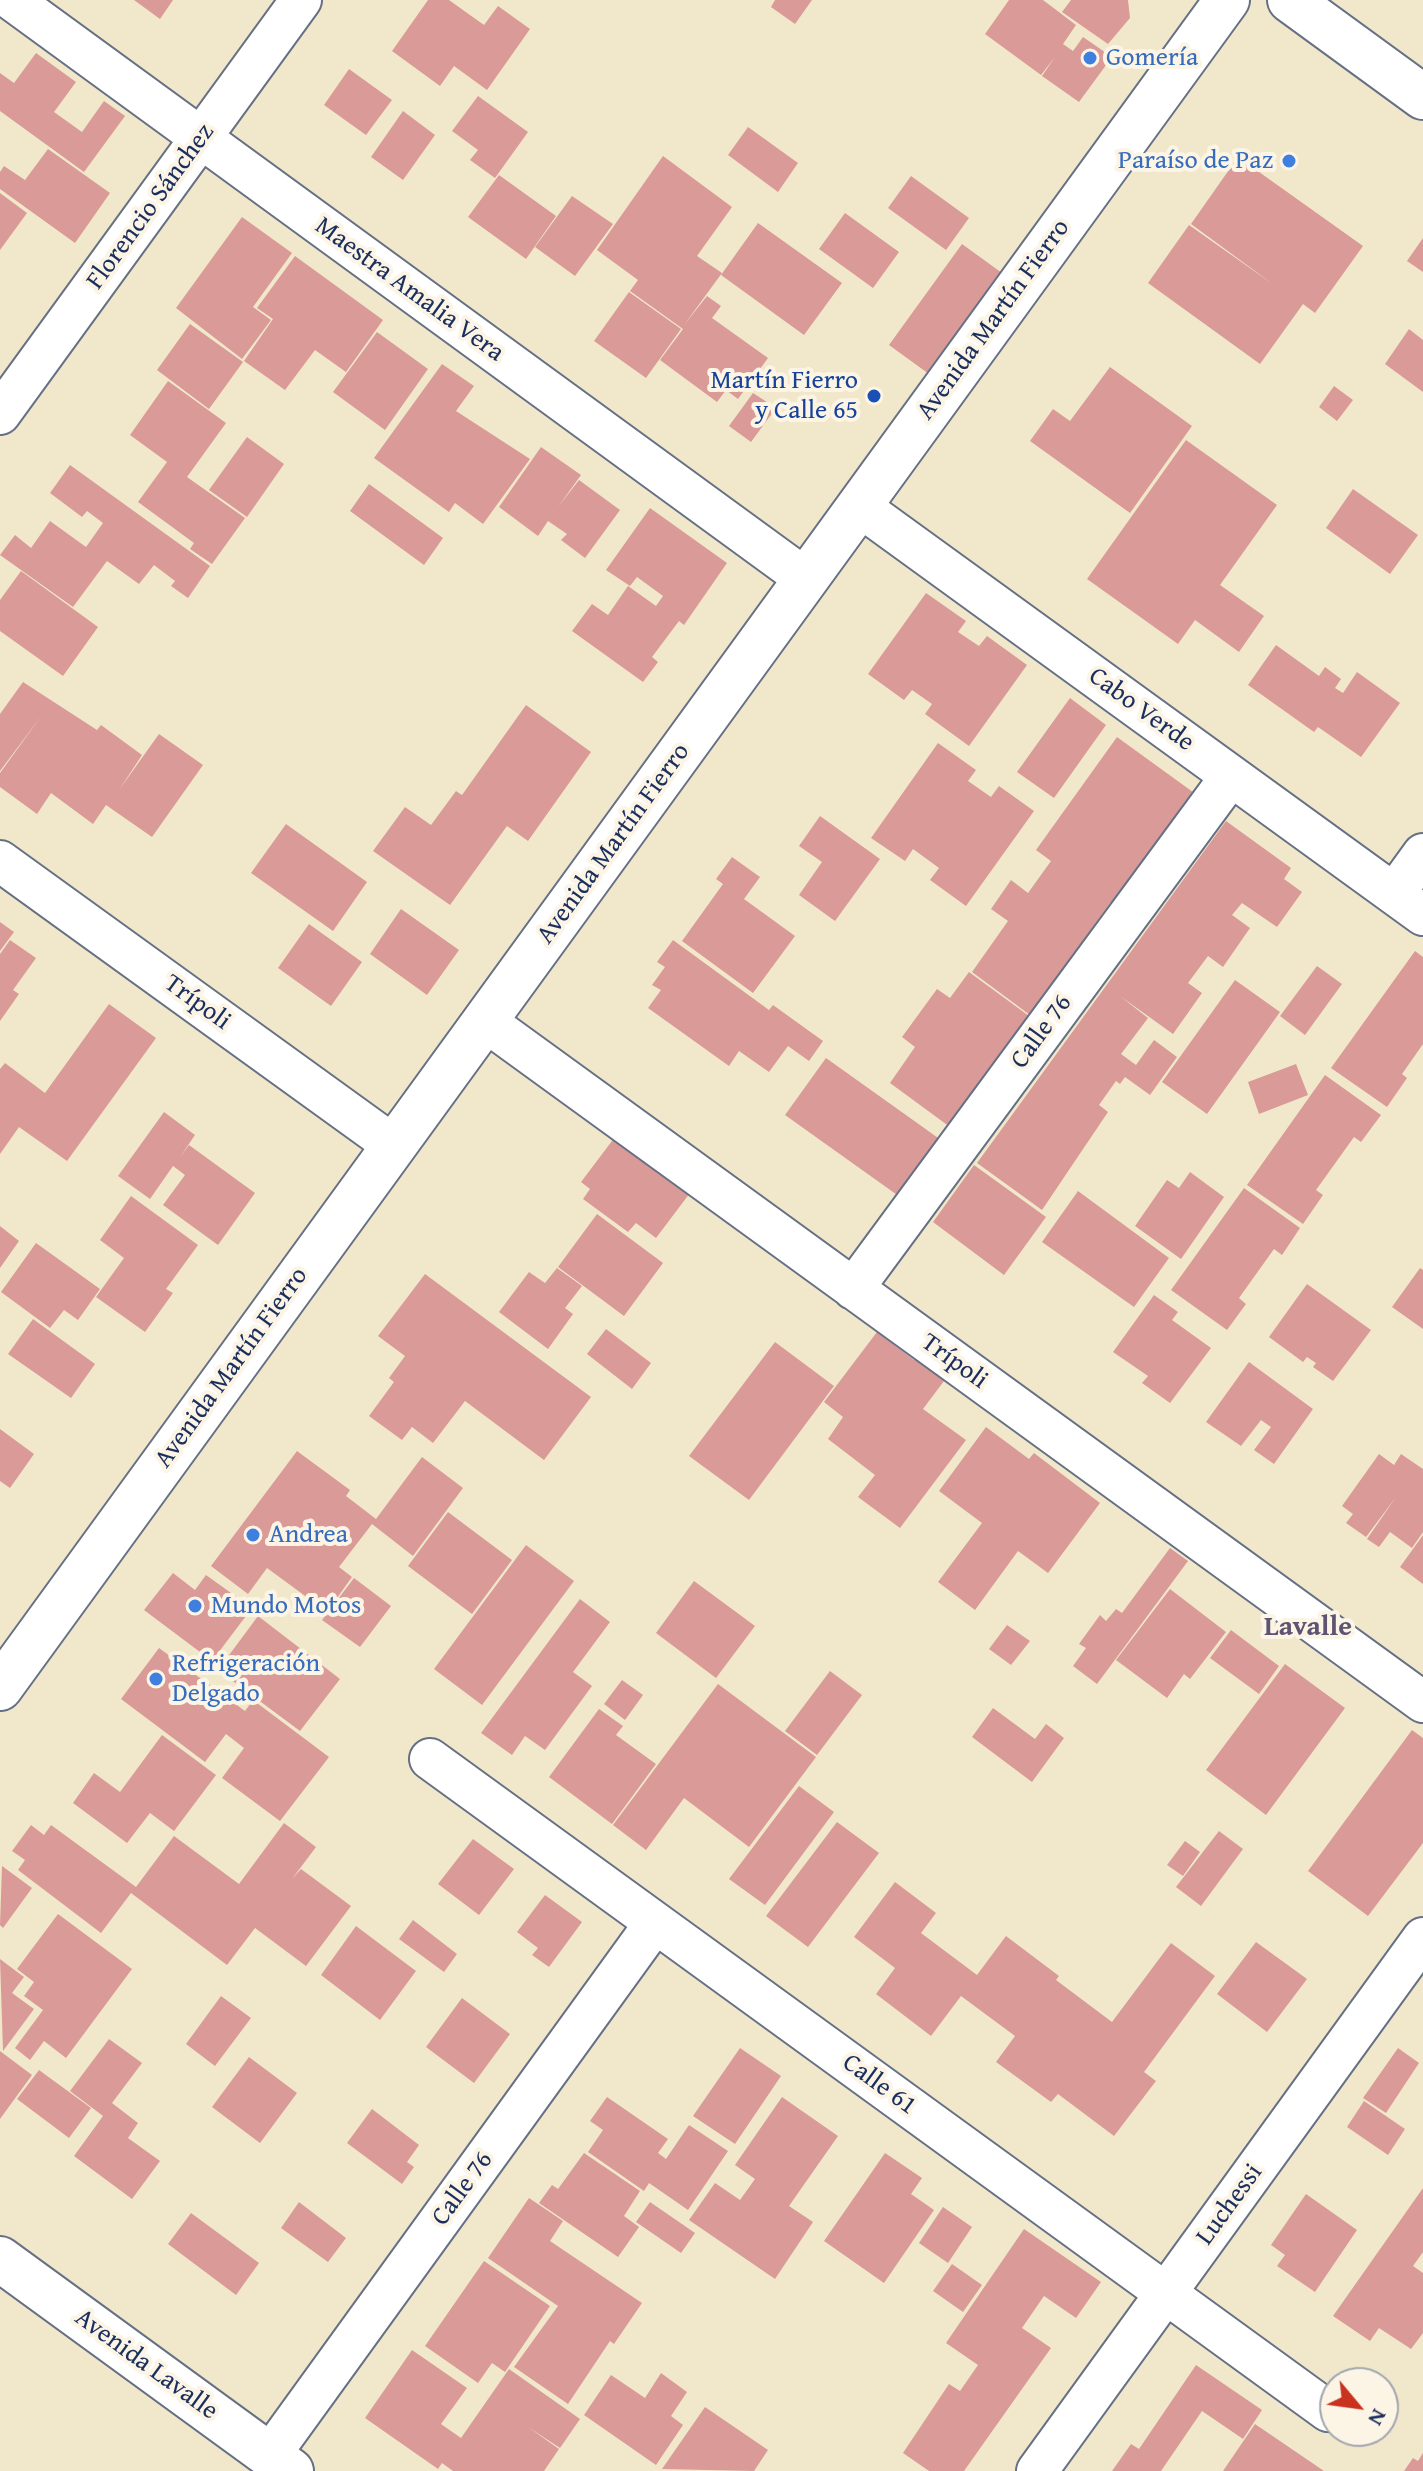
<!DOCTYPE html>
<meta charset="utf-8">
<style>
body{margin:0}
#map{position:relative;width:1423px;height:2471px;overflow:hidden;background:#f1e8cc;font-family:"Gentium Book Plus",serif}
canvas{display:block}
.north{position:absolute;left:1319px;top:2367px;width:80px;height:80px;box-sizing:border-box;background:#fcf5e5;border:2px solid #a2a6af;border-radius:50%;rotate:119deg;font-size:22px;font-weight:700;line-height:32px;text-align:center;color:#1b2f5e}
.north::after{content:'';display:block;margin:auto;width:28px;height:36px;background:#c8321e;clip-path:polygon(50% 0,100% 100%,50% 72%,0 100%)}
</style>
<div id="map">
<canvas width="1423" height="2471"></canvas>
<div class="north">N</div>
</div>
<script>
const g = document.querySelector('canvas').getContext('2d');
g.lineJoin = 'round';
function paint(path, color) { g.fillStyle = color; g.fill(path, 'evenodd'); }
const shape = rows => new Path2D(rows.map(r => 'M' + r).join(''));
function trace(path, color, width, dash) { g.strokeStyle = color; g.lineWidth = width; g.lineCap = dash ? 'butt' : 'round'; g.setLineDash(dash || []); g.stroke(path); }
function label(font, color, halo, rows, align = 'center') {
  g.font = font + ' "Gentium Book Plus",serif'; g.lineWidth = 8; g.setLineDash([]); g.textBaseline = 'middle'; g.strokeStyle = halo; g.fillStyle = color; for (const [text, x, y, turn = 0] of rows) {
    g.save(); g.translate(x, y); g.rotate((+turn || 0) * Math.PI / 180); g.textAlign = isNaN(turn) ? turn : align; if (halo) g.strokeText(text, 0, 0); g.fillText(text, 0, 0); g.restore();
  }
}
paint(shape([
 [134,0,173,0,160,19],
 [428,0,449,0,484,25,498,6,530,29,487,90,454,66,440,86,392,51],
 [775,0,812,0,795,24,771,7],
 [1009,0,1043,0,1076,25,1063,44,1073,51,1083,37,1112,57,1079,102,1042,76,1055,57,1041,75,985,34],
 [1071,0,1128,0,1130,18,1108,44,1062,12],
 [36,53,76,82,54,112,82,132,104,101,125,116,84,172,0,111,0,73,14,83],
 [349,69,392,100,366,135,324,105],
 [478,96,528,132,495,178,470,160,478,150,452,131],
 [403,111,435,135,403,180,371,157],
 [748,127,798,163,778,192,728,155],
 [48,149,110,193,75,243,0,189,0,172,4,166,25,180],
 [663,156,732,207,697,256,722,273,684,325,707,296,721,306,712,318,768,358,738,399,726,390,717,402,660,360,683,329,630,291,638,280,597,250],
 [1238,157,1363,246,1315,313,1303,304,1260,364,1148,283,1189,225,1274,285,1191,224],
 [499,175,556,216,526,259,468,217],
 [911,176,969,218,946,250,888,208],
 [0,193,27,213,0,250],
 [572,196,613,224,575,276,535,247],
 [845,213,899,252,873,288,819,249],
 [242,217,292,253,253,307,271,320,242,359,176,308],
 [758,223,842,283,804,335,721,275],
 [1423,238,1423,272,1407,261],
 [962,244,1002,273,929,374,889,345],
 [295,256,383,320,346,372,315,350,285,390,244,361,273,319,257,308],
 [629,292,681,329,646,378,594,341],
 [190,324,243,362,209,409,157,370],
 [1409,329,1423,340,1423,392,1385,364],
 [377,332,428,369,385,430,333,392],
 [442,364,474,386,456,411,530,459,483,524,455,503,449,512,374,458],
 [1110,367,1192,426,1130,513,1030,441,1053,409,1070,421],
 [168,381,226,423,187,477,245,518,212,564,190,549,194,543,138,502,167,462,130,435],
 [1334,386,1353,400,1337,421,1319,407],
 [753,393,776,408,751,442,729,426],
 [247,437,284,464,247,517,209,490],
 [1186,440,1277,505,1220,585,1264,616,1239,652,1195,620,1178,644,1087,579],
 [541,447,581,475,558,507,579,480,620,510,585,558,561,540,567,534,548,521,538,536,499,507],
 [70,465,210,566,188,598,171,586,175,581,154,565,139,584,107,561,73,607,0,555,15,535,31,548,50,521,86,547,103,523,87,511,82,517,50,493],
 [369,484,443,538,424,565,350,511],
 [1353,489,1418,535,1390,574,1326,528],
 [650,508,727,563,684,625,679,621,652,657,658,662,643,682,572,631,592,604,608,615,628,586,656,606,663,596,637,577,630,586,606,570],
 [21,571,98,627,63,676,0,631,0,600],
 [926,593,966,621,958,632,979,646,987,636,1027,665,969,746,925,714,932,704,912,690,904,700,868,674],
 [1276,645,1319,676,1325,667,1341,679,1335,688,1343,693,1357,672,1400,703,1361,757,1318,727,1314,732,1248,685],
 [23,682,97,730,101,725,142,755,119,790,159,734,203,765,152,837,106,805,93,824,51,793,37,814,0,787,0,773,42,715,0,771,0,714],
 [1070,698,1106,725,1054,798,1017,772],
 [526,705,591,752,528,841,507,826,450,905,373,851,405,807,431,825,456,791,462,795],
 [1117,737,1197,795,1116,908,1110,903,1030,1015,972,972,1008,921,991,909,1011,880,1028,893,1051,861,1036,850],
 [938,743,976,770,968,781,991,797,999,786,1034,811,966,906,930,880,939,868,913,849,905,861,871,838],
 [820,816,880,859,835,921,799,895,822,862,799,846],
 [1226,821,1291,868,1284,879,1302,892,1277,927,1242,903,1232,915,1250,928,1223,967,1208,956,1188,983,1202,993,1173,1034,1120,996,1148,1018,1121,1054,1136,1065,1154,1040,1177,1057,1150,1095,1125,1077,1120,1084,1116,1081,1099,1105,1108,1112,1042,1210,977,1163],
 [286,824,367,882,333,931,251,873],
 [732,857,760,877,744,899,795,936,753,993,682,941,723,884,716,879],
 [401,909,459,950,427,995,370,954],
 [0,922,14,932,0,951],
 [309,924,362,962,331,1006,278,968],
 [10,940,36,958,13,990,19,994,0,1021,0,954],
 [673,940,769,1010,773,1005,823,1041,809,1061,788,1046,769,1072,739,1051,729,1066,648,1008,661,990,652,985,665,967,657,962],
 [1415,951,1423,957,1423,1044,1402,1074,1407,1078,1387,1107,1331,1068],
 [1317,966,1342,984,1305,1035,1280,1016],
 [969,972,1029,1016,950,1127,890,1083,915,1047,902,1037,937,989,950,998],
 [1235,980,1280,1012,1207,1114,1162,1082],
 [109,1004,156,1038,67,1161,19,1127,0,1154,0,1069,5,1063,45,1093],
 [826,1058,941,1140,900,1197,785,1115],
 [1296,1064,1308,1095,1259,1114,1248,1082],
 [1325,1075,1381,1115,1361,1142,1354,1137,1316,1190,1323,1195,1303,1224,1247,1185],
 [164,1112,195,1135,180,1157,189,1145,255,1193,218,1245,163,1205,185,1175,173,1166,150,1199,118,1176],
 [618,1133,693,1189,656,1238,636,1223,628,1232,583,1199,590,1189,581,1182],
 [974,1165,1046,1217,1004,1275,933,1222],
 [1190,1172,1224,1197,1181,1259,1135,1226,1167,1180,1179,1188],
 [1244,1188,1300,1228,1282,1255,1274,1249,1239,1298,1246,1304,1227,1330,1171,1290],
 [1078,1191,1169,1258,1134,1307,1042,1242],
 [131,1196,198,1245,166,1289,173,1293,145,1332,96,1297,124,1258,100,1240],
 [597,1214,663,1263,624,1316,558,1267],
 [0,1226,19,1241,0,1268],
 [36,1243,100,1289,78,1320,64,1310,50,1328,1,1292],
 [557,1268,582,1286,565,1308,573,1314,548,1349,499,1312,529,1272,545,1283],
 [1420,1268,1423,1270,1423,1329,1392,1307],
 [425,1274,591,1397,544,1460,465,1401,433,1443,412,1427,402,1440,369,1416,394,1382,389,1378,405,1356,378,1336],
 [1307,1284,1371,1330,1333,1381,1313,1367,1316,1363,1307,1357,1303,1362,1269,1337],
 [1154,1295,1178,1312,1172,1320,1211,1348,1170,1403,1142,1383,1148,1376,1113,1352],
 [33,1319,95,1364,71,1398,8,1354],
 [606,1329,651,1363,632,1389,587,1354],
 [877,1332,914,1360,921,1351,950,1373,923,1409,966,1440,900,1528,858,1497,875,1475,828,1439,843,1417,824,1402],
 [775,1342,834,1386,749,1500,689,1456],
 [1249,1362,1313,1409,1274,1464,1254,1450,1271,1427,1261,1420,1241,1446,1206,1422],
 [986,1427,1029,1459,1034,1453,1100,1503,1048,1573,1018,1551,975,1610,938,1582,982,1523,939,1491],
 [0,1429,34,1454,10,1488,0,1481],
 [297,1451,350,1490,346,1496,376,1519,422,1457,463,1488,413,1556,372,1524,339,1567,352,1577,327,1612,267,1568,248,1594,211,1566],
 [1379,1454,1394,1465,1401,1454,1423,1469,1423,1532,1412,1548,1390,1532,1379,1547,1367,1539,1396,1497,1366,1537,1346,1523,1353,1514,1342,1506],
 [448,1512,512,1560,472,1614,408,1566],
 [1423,1535,1423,1584,1400,1567],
 [526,1545,574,1581,482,1705,434,1669],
 [1170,1548,1188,1561,1097,1684,1073,1666,1086,1648,1079,1644,1100,1615,1106,1621,1116,1609,1122,1613],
 [173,1573,195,1590,206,1575,252,1608,212,1661,144,1610],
 [354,1578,391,1606,360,1647,322,1620],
 [694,1581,755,1626,716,1678,656,1633],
 [1170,1589,1226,1632,1190,1679,1184,1674,1167,1698,1116,1660],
 [580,1599,610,1622,573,1672,592,1686,545,1750,525,1736,512,1755,481,1733],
 [258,1616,340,1679,300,1731,218,1670],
 [1007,1625,1030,1641,1011,1665,989,1649],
 [1231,1630,1279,1666,1259,1694,1210,1658],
 [159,1648,245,1711,253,1700,329,1757,280,1821,222,1778,244,1748,226,1734,205,1762,121,1699],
 [1285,1664,1345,1708,1266,1815,1206,1770],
 [830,1671,862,1695,817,1755,785,1731],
 [622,1680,643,1695,625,1720,604,1704],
 [718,1684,816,1757,749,1847,684,1798,646,1850,613,1825],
 [993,1708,1035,1739,1046,1724,1064,1738,1032,1782,972,1737],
 [599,1709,623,1726,616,1735,656,1764,612,1824,549,1777],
 [1412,1730,1423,1738,1423,1843,1368,1916,1308,1871],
 [162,1735,216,1775,174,1831,150,1813,127,1843,73,1803,94,1773,120,1792],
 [799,1786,834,1812,765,1905,729,1879],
 [837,1822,879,1853,808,1947,766,1916],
 [284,1823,316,1847,292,1879,301,1869,351,1906,306,1966,255,1928,227,1965,131,1893,101,1933,18,1870,25,1860,12,1851,31,1825,44,1835,51,1825,136,1887,174,1836,239,1884],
 [1219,1831,1243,1849,1201,1906,1176,1887],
 [473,1839,514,1869,479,1915,438,1884],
 [1185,1841,1200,1852,1183,1876,1167,1865],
 [2,1866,32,1888,3,1928,0,1925],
 [895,1882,936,1913,921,1933,977,1975,1006,1936,1059,1976,1056,1980,1112,2022,1171,1943,1215,1976,1144,2072,1156,2081,1114,2136,1058,2094,1051,2102,996,2062,1015,2036,961,1996,931,2036,876,1994,895,1968,854,1937],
 [545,1895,582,1922,549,1967,532,1955,538,1948,517,1932],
 [58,1914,132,1969,66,2058,44,2041,30,2060,15,2048,43,2010,24,1996,34,1982,17,1969],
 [413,1920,457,1954,444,1972,399,1939],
 [356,1926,416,1971,380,2020,321,1975],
 [1256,1942,1307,1979,1267,2032,1217,1994],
 [0,1959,24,1977,12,1993,34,2009,3,2051],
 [221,1996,251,2018,215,2066,186,2044],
 [462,1998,510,2034,474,2083,426,2047],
 [109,2039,142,2063,112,2103,138,2123,128,2138,160,2161,132,2199,74,2156,103,2116,70,2091],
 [740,2048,781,2076,735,2144,693,2116],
 [1398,2048,1419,2063,1386,2113,1363,2098],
 [0,2051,32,2075,0,2119],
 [249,2057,297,2093,260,2143,212,2107],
 [39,2070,91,2108,69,2138,17,2099],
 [607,2097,668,2139,658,2153,666,2159,689,2125,728,2151,688,2210,649,2183,644,2191,588,2152,603,2130,590,2121],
 [782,2097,838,2136,789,2206,813,2222,775,2279,689,2220,715,2183,740,2200,755,2179,735,2165],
 [1364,2101,1405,2129,1388,2155,1347,2127],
 [372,2109,419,2145,407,2162,414,2167,402,2184,347,2143],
 [584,2153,640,2191,624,2216,639,2227,618,2257,539,2203,552,2185,558,2189],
 [885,2153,922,2178,911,2194,934,2210,884,2283,824,2241],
 [1423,2188,1423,2252,1413,2266,1423,2273,1423,2333,1411,2349,1379,2328,1370,2341,1333,2316],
 [1306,2194,1357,2230,1315,2292,1277,2266,1285,2255,1271,2245],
 [529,2198,563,2221,550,2241,642,2303,614,2344,610,2341,568,2404,514,2367,558,2306,488,2258],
 [299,2202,346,2238,328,2262,281,2228],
 [650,2202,695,2233,681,2253,636,2222],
 [943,2207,972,2227,948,2263,919,2243],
 [191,2213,259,2263,236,2295,168,2244],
 [1024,2229,1101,2282,1076,2318,1044,2296,1022,2328,1051,2348,964,2471,929,2471,903,2453,949,2384,960,2391,978,2365,946,2343],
 [484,2261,550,2306,505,2372,492,2363,478,2383,425,2346],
 [952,2264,982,2285,963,2312,933,2291],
 [412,2350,467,2388,441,2424,461,2438,509,2369,580,2419,560,2448,528,2427,559,2449,544,2471,453,2471,442,2463,438,2469,365,2418],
 [1196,2365,1262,2410,1243,2439,1202,2411,1161,2471,1112,2471,1131,2444,1139,2449],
 [661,2373,687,2392,671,2416,683,2425,656,2465,584,2415,611,2375,645,2398],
 [705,2407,768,2450,754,2471,662,2469],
 [1255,2424,1324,2471,1223,2471],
 [1423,2453,1423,2471,1404,2471,1413,2458,1418,2461]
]), '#da9a97');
const minor = shape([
 [12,0,806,579],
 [0,414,301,0],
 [859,506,1423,915],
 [0,861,393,1145],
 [1394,894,1423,854],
 [485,1021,1423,1702],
 [853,1289,1231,776],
 [430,1759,1328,2411],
 [270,2455,655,1923],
 [1037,2471,1423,1938]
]);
const secondary = shape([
 [0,1688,1227,0]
]);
const primary = shape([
 [1290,0,1423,97],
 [0,2259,291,2471]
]);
trace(minor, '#667084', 44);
trace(secondary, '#667084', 48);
trace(primary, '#667084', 48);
trace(minor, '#fff', 40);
trace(secondary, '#fff', 44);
trace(primary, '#fff', 44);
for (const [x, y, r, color] of [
 [1090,58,8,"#3f7fe0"],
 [1289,161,8,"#3f7fe0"],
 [874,396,8,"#1a4fb4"],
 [253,1535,8,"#3f7fe0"],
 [195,1606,8,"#3f7fe0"],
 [156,1679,8,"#3f7fe0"]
]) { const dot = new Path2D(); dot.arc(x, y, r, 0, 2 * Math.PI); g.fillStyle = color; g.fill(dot); trace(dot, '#fcf5e5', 3); }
label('26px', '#366cbe', '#fcf5e5', [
 ["Gomería",1106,58],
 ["Paraíso de Paz",1273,161,"right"],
 ["Andrea",269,1535],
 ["Mundo Motos",211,1606],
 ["Refrigeración",172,1664],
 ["Delgado",172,1694]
], 'left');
label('26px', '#1b2f5e', '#fcf5e5', [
 ["Florencio Sánchez",151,207,-54],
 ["Maestra Amalia Vera",409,290,36],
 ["Avenida Martín Fierro",994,320,-54],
 ["Cabo Verde",1141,710,36],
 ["Avenida Martín Fierro",614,844,-54],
 ["Trípoli",197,1003,36],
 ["Calle 76",1042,1032,-54],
 ["Trípoli",954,1362,36],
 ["Avenida Martín Fierro",232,1368,-54],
 ["Calle 61",879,2085,36],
 ["Calle 76",463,2189,-54],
 ["Luchessi",1230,2205,-54],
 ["Avenida Lavalle",146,2365,36]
]);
label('26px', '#164399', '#fcf5e5', [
 ["Martín Fierro",858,381],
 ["y Calle 65",858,411]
], 'right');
label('bold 28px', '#5e5472', '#fcf5e5', [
 ["Lavalle",1308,1628]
]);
</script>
